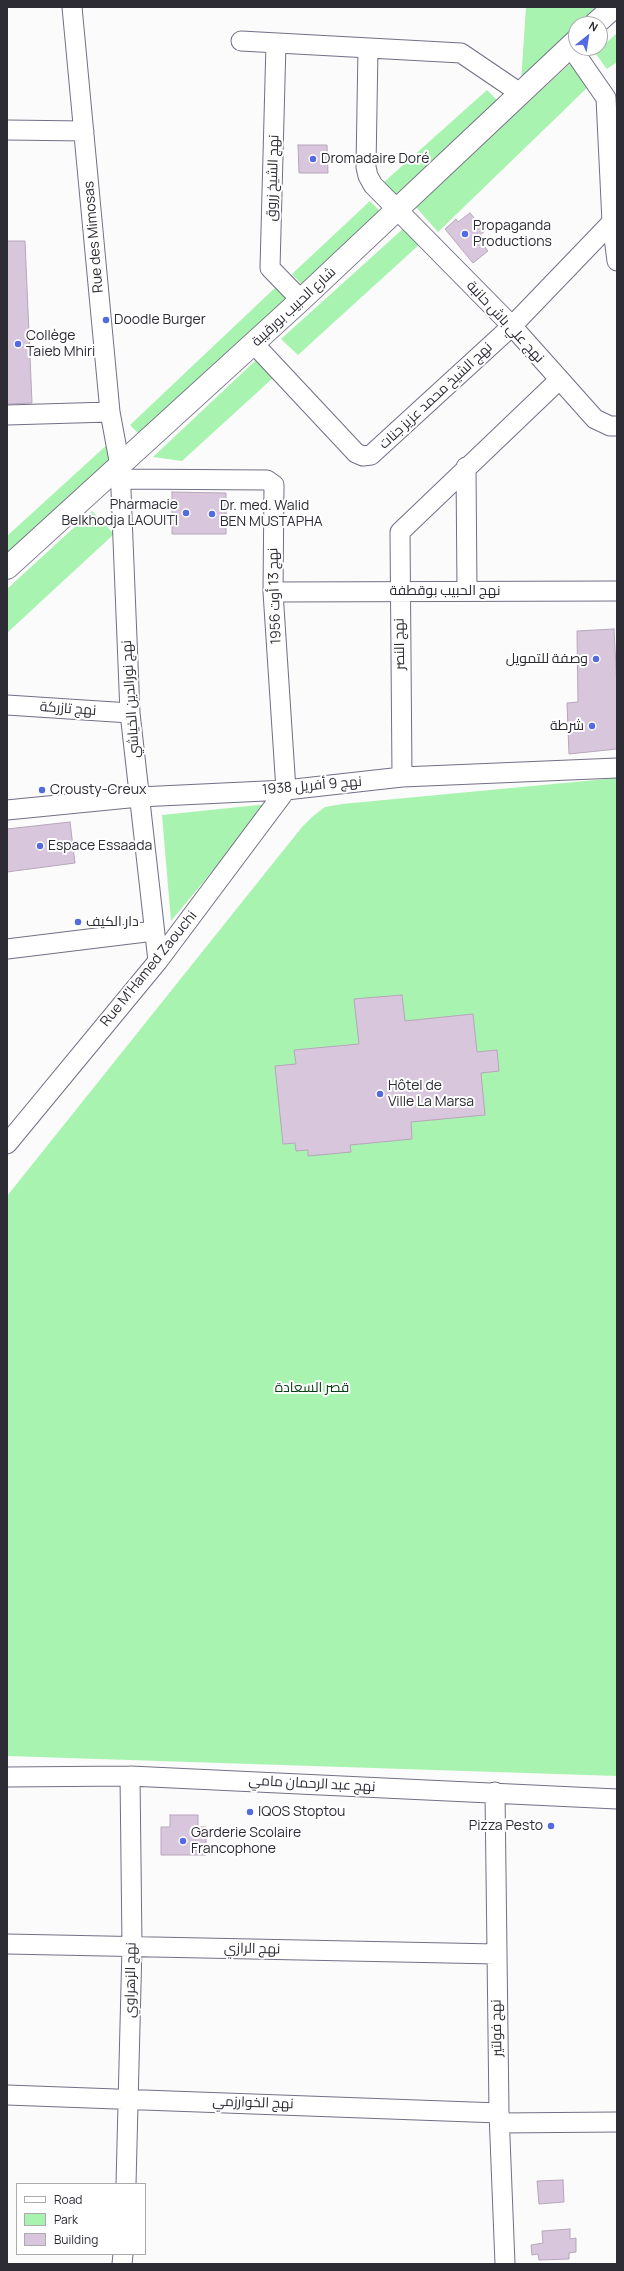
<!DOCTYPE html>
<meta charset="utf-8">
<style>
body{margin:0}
#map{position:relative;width:624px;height:2271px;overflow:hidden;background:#fbfbfb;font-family:Manrope,sans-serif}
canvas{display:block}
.frame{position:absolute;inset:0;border:8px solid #2d2c35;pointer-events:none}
.legend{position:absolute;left:16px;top:2183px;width:130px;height:72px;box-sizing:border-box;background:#fff;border:1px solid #ababae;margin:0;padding:5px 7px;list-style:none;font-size:12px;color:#2d2c35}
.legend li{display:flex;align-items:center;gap:8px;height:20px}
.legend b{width:20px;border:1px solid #ababae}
.north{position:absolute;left:568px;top:16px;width:40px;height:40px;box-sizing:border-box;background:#fff;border:1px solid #ababae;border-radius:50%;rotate:30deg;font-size:11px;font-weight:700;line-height:16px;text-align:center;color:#2d2c35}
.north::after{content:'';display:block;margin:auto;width:14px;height:18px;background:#536ae0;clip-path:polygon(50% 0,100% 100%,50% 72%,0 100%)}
</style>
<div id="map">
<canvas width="624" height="2271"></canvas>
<div class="frame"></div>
<ul class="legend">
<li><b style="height:5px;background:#fff"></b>Road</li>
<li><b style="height:11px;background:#a9f3b0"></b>Park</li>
<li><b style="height:11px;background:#d8c6dc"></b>Building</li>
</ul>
<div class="north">N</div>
</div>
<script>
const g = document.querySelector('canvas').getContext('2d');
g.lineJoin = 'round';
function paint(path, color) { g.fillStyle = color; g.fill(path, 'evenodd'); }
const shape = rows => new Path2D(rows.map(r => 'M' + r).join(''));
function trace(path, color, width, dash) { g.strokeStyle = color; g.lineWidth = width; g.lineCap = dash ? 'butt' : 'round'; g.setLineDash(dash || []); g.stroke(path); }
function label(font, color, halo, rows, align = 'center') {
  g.font = font + ' Manrope,Cairo,sans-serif'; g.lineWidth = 4; g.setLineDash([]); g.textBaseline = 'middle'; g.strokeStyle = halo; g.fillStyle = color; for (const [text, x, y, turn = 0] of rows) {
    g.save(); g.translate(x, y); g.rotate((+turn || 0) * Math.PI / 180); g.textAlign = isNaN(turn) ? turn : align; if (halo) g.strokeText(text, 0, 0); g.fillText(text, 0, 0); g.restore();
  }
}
paint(shape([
 [526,7,596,7,579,24,576,24,576,27,521,82],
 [617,33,617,62,607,69,595,53],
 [571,63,589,86,438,232,415,206],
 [487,90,499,102,395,196,383,183],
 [370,201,380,211,302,285,292,274],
 [405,227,421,243,298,355,281,339],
 [278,285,289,297,141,436,130,425],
 [256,360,273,378,182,461,153,457],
 [109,443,112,463,7,559,7,536],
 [92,511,114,534,7,633,7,589],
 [617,778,617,1776,7,1756,7,1196,302,827,312,817,325,807,342,804],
 [268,804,171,921,162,815]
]), '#a9f3b0');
const building = shape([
 [298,145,327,145,328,173,299,173,298,145],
 [470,213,485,231,477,237,488,251,473,263,445,229,456,219,458,222,470,213],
 [7,241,25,241,32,403,7,404,7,241],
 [172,492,226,493,226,534,172,534,172,492],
 [614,629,617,687,617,749,569,754,567,703,578,702,577,631,614,629],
 [70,822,75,863,7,872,7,829,70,822],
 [402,995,405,1021,473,1014,477,1052,497,1050,499,1071,481,1073,485,1115,411,1122,412,1139,350,1145,351,1152,308,1156,308,1150,296,1151,295,1143,283,1144,275,1066,296,1064,294,1050,359,1044,354,999,402,995],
 [170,1815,198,1815,198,1827,206,1827,206,1855,161,1855,161,1827,170,1827,170,1815],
 [563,2180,564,2202,539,2204,537,2181,563,2180],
 [570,2229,570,2239,576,2238,576,2252,569,2253,569,2259,539,2260,538,2254,532,2255,531,2245,543,2243,542,2231,570,2229]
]);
paint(building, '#d8c6dc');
trace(building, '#b7a6bb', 1);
const minor = shape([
 [72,7,110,412,120,466,130,713,158,961],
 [241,41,461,53,520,93],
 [276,43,270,268,301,300],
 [570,46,606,98,612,222,617,261],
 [368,48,366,167,368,176,373,185,512,326,595,419,610,426,617,426],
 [7,130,84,131],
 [254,344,356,453,363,456,371,455,512,326,612,222,617,222],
 [7,415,110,412],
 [466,467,467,591],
 [273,592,617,591],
 [7,705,130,713],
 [402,777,400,532,559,380],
 [7,810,139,797,286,790,402,777,617,768],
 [7,949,154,931],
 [7,1144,158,961,286,790,273,592,274,485,267,480,121,479],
 [7,1777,130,1776,617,1799],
 [495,1792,499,2113,505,2264],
 [7,1944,496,1954],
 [7,2095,499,2113],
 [500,2123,617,2122],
 [126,2184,132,1946,130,1776],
 [122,2264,123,2254]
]);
const major = shape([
 [595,24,614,7],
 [7,568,301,300,576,41]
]);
trace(minor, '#726f86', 21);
trace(major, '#726f86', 24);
trace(minor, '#fff', 19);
trace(major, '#fff', 22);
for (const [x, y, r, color] of [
 [313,159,4,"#536ae0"],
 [465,234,4,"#536ae0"],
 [106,320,4,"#536ae0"],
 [18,344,4,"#536ae0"],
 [186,513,4,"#536ae0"],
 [212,514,4,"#536ae0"],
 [596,659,4,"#536ae0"],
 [592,726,4,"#536ae0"],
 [42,790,4,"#536ae0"],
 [40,846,4,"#536ae0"],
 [78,922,4,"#536ae0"],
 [380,1094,4,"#536ae0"],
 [250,1812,4,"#536ae0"],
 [551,1826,4,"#536ae0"],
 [183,1841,4,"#536ae0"]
]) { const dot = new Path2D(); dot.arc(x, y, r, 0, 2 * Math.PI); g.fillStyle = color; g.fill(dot); trace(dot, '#fff', 1.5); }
label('14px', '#2d2c35', '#fff', [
 ["Dromadaire Doré",321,159],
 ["Propaganda",473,226],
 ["Productions",473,242],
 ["Doodle Burger",114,320],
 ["Collège",26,336],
 ["Taieb Mhiri",26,352],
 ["Pharmacie",178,505,"right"],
 ["Belkhodja LAOUITI",178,521,"right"],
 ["Dr. med. Walid",220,506],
 ["BEN MUSTAPHA",220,522],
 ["وصفة للتمويل",588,659,"right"],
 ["شرطة",584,726,"right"],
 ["Crousty-Creux",50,790],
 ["Espace Essaada",48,846],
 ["دار الكيف",86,922],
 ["Hôtel de",388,1086],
 ["Ville La Marsa",388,1102],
 ["IQOS Stoptou",258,1812],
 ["Pizza Pesto",543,1826,"right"],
 ["Garderie Scolaire",191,1833],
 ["Francophone",191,1849]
], 'left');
label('14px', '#2d2c35', '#fff', [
 ["نهج الشيخ زروق",273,178,-88],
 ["Rue des Mimosas",94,237,-95],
 ["شارع الحبيب بورقيبة",294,307,-43],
 ["نهج علي باش حانبة",505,322,47],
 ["نهج الشيخ محمد عزيز جنات",436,396,-43],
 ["نهج الحبيب بوقطفة",445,591],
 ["نهج 13 أوت 1956",275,596,-92],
 ["نهج النصر",400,644,-91],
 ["نهج نورالدين الخياشي",131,699,-94],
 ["نهج تازركة",68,709,4],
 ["نهج 9 أفريل 1938",312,786,-5],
 ["Rue M'Hamed Zaouchi",149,969,-51],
 ["نهج عبد الرحمان مامي",312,1784,3],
 ["نهج الرازي",252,1949,1],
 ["نهج الزهراوي",131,1980,-89],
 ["نهج فولتير",497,2028,-91],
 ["نهج الخوارزمي",253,2103,2]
]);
label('14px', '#084015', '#fff', [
 ["قصر السعادة",312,1388]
]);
</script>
